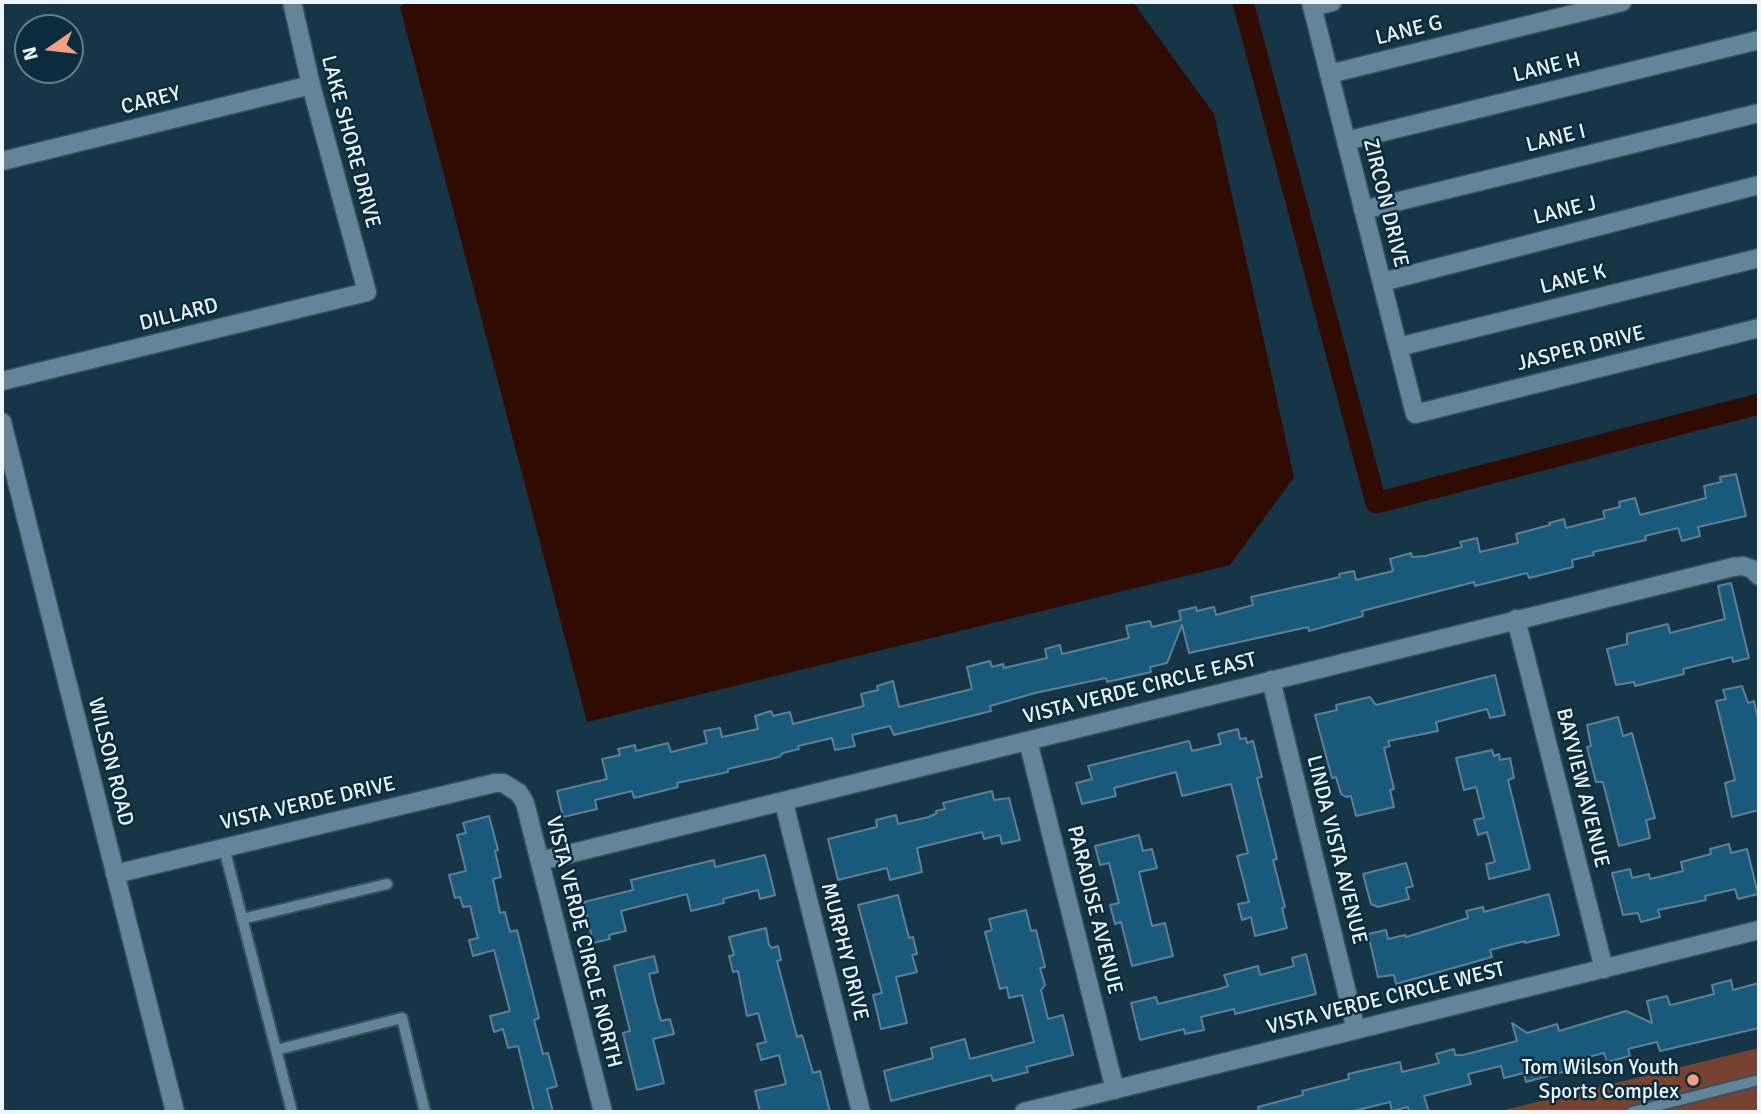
<!DOCTYPE html>
<style>
body{margin:0}
#map{position:relative;width:1761px;height:1114px;overflow:hidden;background:#163648;font-family:Signika,sans-serif}
canvas{display:block}
.frame{position:absolute;inset:0;border:4px solid #ebf6fd;pointer-events:none}
.north{position:absolute;left:14px;top:14px;width:70px;height:70px;box-sizing:border-box;background:#0b2c3d;border:2px solid #657d8a;border-radius:50%;rotate:256deg;font-size:19px;font-weight:700;line-height:28px;text-align:center;color:#ebf6fd}
.north::after{content:'';display:block;margin:auto;width:24px;height:32px;background:#f39f82;clip-path:polygon(50% 0,100% 100%,50% 72%,0 100%)}
</style>
<div id="map">
<canvas width="1761" height="1114"></canvas>
<div class="frame"></div>
<div class="north">N</div>
</div>
<script>
const g = document.querySelector('canvas').getContext('2d');
g.lineJoin = 'round';
function paint(path, color) { g.fillStyle = color; g.fill(path, 'evenodd'); }
const shape = rows => new Path2D(rows.map(r => 'M' + r).join(''));
function trace(path, color, width, dash) { g.strokeStyle = color; g.lineWidth = width; g.lineCap = dash ? 'butt' : 'round'; g.setLineDash(dash || []); g.stroke(path); }
function label(font, color, halo, rows, align = 'center') {
  g.font = font + ' Signika,sans-serif'; g.lineWidth = 5; g.setLineDash([]); g.textBaseline = 'middle'; g.strokeStyle = halo; g.fillStyle = color; for (const [text, x, y, turn = 0] of rows) {
    g.save(); g.translate(x, y); g.rotate((+turn || 0) * Math.PI / 180); g.textAlign = isNaN(turn) ? turn : align; if (halo) g.strokeText(text, 0, 0); g.fillText(text, 0, 0); g.restore();
  }
}
paint(shape([
 [1759,1048,1759,1112,1496,1112]
]), '#774330');
paint(shape([
 [407,2,1133,2,1214,114,1294,477,1230,565,587,722,400,7]
]), '#2f0b01');
trace(shape([
 [1243,2,1376,503,1759,404]
]), '#2f0b01', 21);
const building = shape([
 [1736,474,1746,516,1698,527,1700,536,1682,541,1678,528,1645,536,1646,540,1593,552,1594,555,1572,560,1573,567,1529,578,1527,573,1475,586,1474,582,1362,611,1363,616,1309,631,1308,627,1189,653,1182,625,1167,663,1150,667,1151,672,1107,682,1106,678,1035,693,990,706,991,711,894,735,890,726,886,727,852,735,855,746,835,750,832,738,798,746,799,749,783,753,779,757,728,769,728,772,677,783,678,787,634,798,632,791,595,800,597,809,563,817,557,791,607,779,602,759,620,755,618,749,635,745,636,751,668,743,671,752,707,743,704,731,720,728,722,737,758,729,755,716,771,711,773,716,790,712,793,724,864,706,861,694,878,690,877,686,893,681,899,707,972,689,967,667,990,661,992,667,1003,664,1004,668,1047,658,1045,649,1060,645,1062,654,1129,638,1126,626,1150,621,1152,627,1181,620,1179,611,1196,607,1197,611,1214,607,1216,615,1253,605,1251,597,1340,577,1339,574,1354,571,1356,580,1393,571,1390,559,1411,553,1412,557,1425,556,1462,547,1460,542,1477,538,1480,552,1518,543,1516,534,1550,525,1549,523,1564,519,1566,528,1605,518,1603,511,1620,507,1619,502,1635,498,1640,515,1706,498,1704,486,1721,482,1720,477,1736,474],
 [1731,583,1749,658,1733,662,1732,657,1683,669,1684,674,1635,686,1634,682,1616,685,1607,649,1627,644,1627,634,1668,624,1670,633,1725,619,1718,586,1731,583],
 [1495,675,1505,715,1490,718,1487,709,1436,722,1438,731,1388,741,1390,746,1384,748,1394,789,1390,790,1394,807,1356,816,1351,796,1346,797,1341,794,1336,777,1332,778,1315,715,1337,710,1336,705,1370,697,1376,705,1380,704,1495,675],
 [1742,686,1748,703,1754,701,1759,724,1759,810,1732,817,1725,783,1735,780,1716,701,1726,699,1723,690,1742,686],
 [1618,717,1623,736,1632,733,1655,818,1646,820,1650,838,1619,846,1603,782,1596,782,1587,747,1591,746,1587,725,1618,717],
 [1238,729,1240,739,1246,738,1247,743,1253,741,1262,777,1257,778,1277,859,1273,860,1285,907,1282,908,1287,928,1255,936,1251,917,1242,920,1238,904,1249,902,1237,856,1248,853,1231,784,1182,796,1176,772,1114,788,1116,796,1082,804,1076,783,1092,779,1088,766,1189,741,1192,751,1221,744,1218,734,1238,729],
 [1492,750,1494,756,1499,754,1500,760,1510,758,1514,778,1508,780,1530,869,1489,879,1486,864,1495,862,1487,832,1478,835,1474,820,1484,818,1476,787,1464,790,1456,758,1492,750],
 [992,791,994,800,1009,798,1020,840,1002,844,1000,835,984,839,982,832,917,848,922,872,890,880,887,868,838,880,828,839,877,827,876,820,896,815,898,824,929,817,937,813,936,811,945,809,943,803,992,791],
 [489,816,498,850,495,851,501,877,493,879,500,913,505,912,510,932,517,930,539,1018,534,1020,543,1054,548,1053,557,1086,547,1089,553,1112,534,1112,518,1046,508,1048,503,1029,494,1032,490,1016,510,1011,494,950,473,956,469,940,478,938,470,906,463,907,460,897,455,898,449,875,466,871,457,835,466,833,463,823,489,816],
 [1139,835,1143,851,1152,849,1157,868,1139,872,1152,926,1165,923,1173,956,1132,966,1121,922,1115,924,1110,905,1119,903,1109,863,1100,865,1095,846,1139,835],
 [1729,844,1731,853,1747,849,1758,894,1738,899,1735,889,1705,896,1706,900,1658,910,1660,917,1641,922,1638,913,1623,915,1612,873,1630,869,1632,878,1649,874,1650,879,1683,871,1681,862,1711,854,1710,849,1729,844],
 [765,855,775,895,760,899,758,890,723,899,724,903,691,911,687,894,621,911,626,931,609,935,610,939,593,943,584,902,633,890,631,880,714,860,715,867,765,855],
 [1406,863,1413,886,1406,888,1409,899,1378,907,1371,904,1363,874,1406,863],
 [1549,894,1559,935,1525,943,1525,941,1490,950,1492,957,1396,984,1394,975,1378,977,1368,934,1386,930,1388,939,1405,935,1406,937,1468,918,1466,911,1483,907,1484,912,1549,894],
 [898,895,909,938,913,937,917,954,912,955,917,972,896,977,907,1023,881,1029,873,995,882,993,858,905,898,895],
 [1026,910,1031,931,1036,930,1045,967,1040,968,1045,985,1041,990,1048,1019,1063,1015,1073,1055,1026,1067,1028,1072,993,1081,991,1075,891,1101,884,1071,933,1058,931,1048,965,1039,970,1059,1034,1042,1022,995,1009,998,1007,987,1000,989,985,932,992,930,989,919,1026,910],
 [766,928,769,945,772,948,778,946,781,960,777,961,797,1037,802,1035,813,1073,820,1071,830,1112,760,1112,755,1091,786,1084,779,1055,761,1060,757,1044,766,1042,758,1013,747,1016,738,971,733,972,729,956,734,955,729,937,766,928],
 [1306,954,1316,994,1235,1014,1234,1009,1201,1017,1204,1030,1185,1034,1184,1029,1140,1040,1131,1003,1156,997,1158,1004,1219,989,1228,986,1224,975,1258,966,1260,975,1294,966,1292,958,1306,954],
 [654,956,658,972,649,974,656,1003,661,1021,670,1019,674,1034,653,1039,664,1083,637,1090,623,1033,630,1031,614,966,654,956],
 [1731,980,1733,990,1759,983,1759,1028,1660,1051,1657,1042,1628,1049,1630,1056,1607,1062,1604,1053,1568,1062,1570,1070,1526,1082,1524,1073,1504,1078,1501,1066,1468,1074,1471,1084,1424,1096,1429,1112,1409,1112,1408,1107,1392,1111,1390,1102,1350,1112,1259,1112,1258,1107,1303,1095,1302,1091,1349,1079,1348,1074,1400,1062,1402,1072,1439,1063,1436,1054,1454,1049,1455,1055,1463,1055,1517,1041,1512,1023,1527,1033,1557,1024,1559,1031,1626,1011,1652,1023,1647,1001,1667,996,1670,1005,1675,1004,1714,994,1712,985,1731,980]
]);
paint(building, '#195a7c');
trace(building, '#5e7f94', 2);
const service = shape([
 [224,848,292,1112],
 [242,919,387,884],
 [276,1050,402,1018,425,1112],
 [1632,1112,1759,1080]
]);
const minor = shape([
 [1311,2,1415,414,1759,328],
 [1312,7,1332,2],
 [1329,74,1622,2],
 [1346,141,1759,40],
 [2,161,311,85],
 [1363,210,1759,113],
 [1382,282,1759,185],
 [1398,347,1759,258],
 [2,381,367,292,311,85,292,2],
 [1516,619,1604,969],
 [1271,680,1356,1030],
 [1028,741,1115,1090],
 [784,803,861,1112],
 [540,861,1733,567,1743,566,1752,569,1759,576],
 [115,874,495,783,503,783,519,793,525,803,603,1112],
 [1024,1112,1759,930]
]);
const secondary = shape([
 [2,422,175,1112]
]);
trace(service, '#385160', 14);
trace(minor, '#385160', 21);
trace(secondary, '#385160', 21);
trace(service, '#638499', 10);
trace(minor, '#638499', 18);
trace(secondary, '#638499', 18);
for (const [x, y, r, color] of [
 [1693,1080,7,"#f39f82"]
]) { const dot = new Path2D(); dot.arc(x, y, r, 0, 2 * Math.PI); g.fillStyle = color; g.fill(dot); trace(dot, '#0b2c3d', 2.5); }
label('21px', '#ebf6fd', '#0b2c3d', [
 ["LANE G",1409,31,-14],
 ["LANE H",1547,68,-14],
 ["CAREY",151,101,-14],
 ["LANE I",1556,139,-14],
 ["LAKE SHORE DRIVE",350,142,75],
 ["ZIRCON DRIVE",1385,203,76],
 ["LANE J",1565,211,-14],
 ["LANE K",1573,280,-14],
 ["DILLARD",179,315,-14],
 ["JASPER DRIVE",1581,349,-14],
 ["VISTA VERDE CIRCLE EAST",1140,689,-14],
 ["WILSON ROAD",110,762,76],
 ["BAYVIEW AVENUE",1582,788,76],
 ["VISTA VERDE DRIVE",308,804,-13],
 ["LINDA VISTA AVENUE",1336,850,76],
 ["PARADISE AVENUE",1094,910,76],
 ["VISTA VERDE CIRCLE NORTH",583,942,76],
 ["MURPHY DRIVE",844,952,76],
 ["VISTA VERDE CIRCLE WEST",1386,999,-14]
]);
label('21px', '#ebf6fd', '#0b2c3d', [
 ["Tom Wilson Youth",1679,1068],
 ["Sports Complex",1679,1092]
], 'right');
</script>
